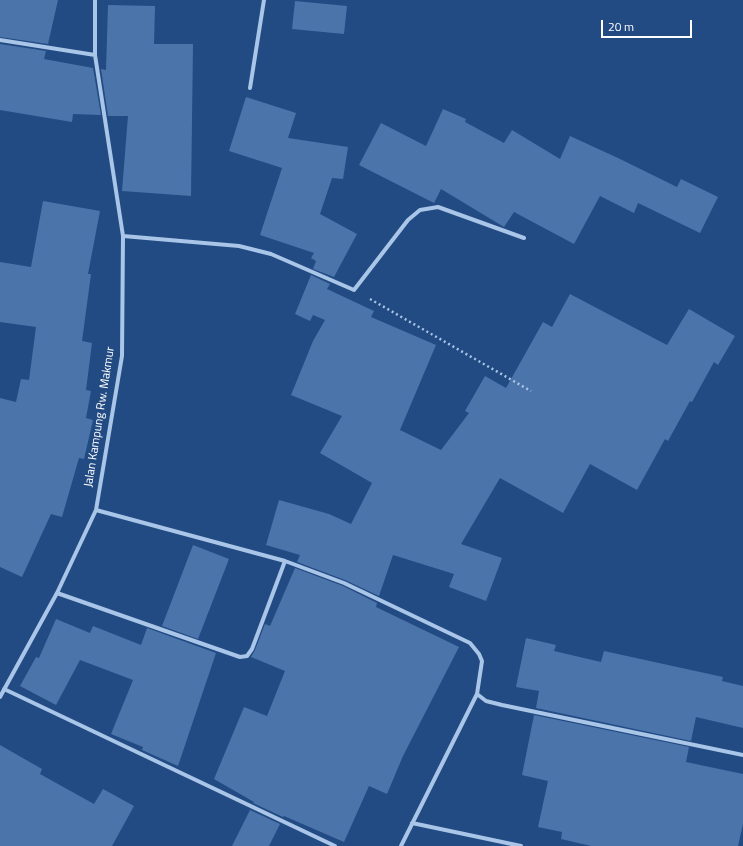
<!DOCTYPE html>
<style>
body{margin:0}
#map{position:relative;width:743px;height:846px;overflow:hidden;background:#224b83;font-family:"Titillium Web",sans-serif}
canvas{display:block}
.scale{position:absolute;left:601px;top:20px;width:91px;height:18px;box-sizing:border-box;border:2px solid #fff;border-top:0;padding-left:5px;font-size:12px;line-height:14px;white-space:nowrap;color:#fff;-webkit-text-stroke:3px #224b83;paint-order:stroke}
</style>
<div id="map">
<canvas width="743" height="846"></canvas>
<div class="scale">20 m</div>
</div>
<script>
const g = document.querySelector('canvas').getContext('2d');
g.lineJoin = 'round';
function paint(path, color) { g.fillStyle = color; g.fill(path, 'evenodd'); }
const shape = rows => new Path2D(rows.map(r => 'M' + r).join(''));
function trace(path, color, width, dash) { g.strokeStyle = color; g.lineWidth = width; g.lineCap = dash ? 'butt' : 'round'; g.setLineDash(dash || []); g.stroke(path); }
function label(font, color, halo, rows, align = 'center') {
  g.font = font + ' "Titillium Web",sans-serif'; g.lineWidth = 4; g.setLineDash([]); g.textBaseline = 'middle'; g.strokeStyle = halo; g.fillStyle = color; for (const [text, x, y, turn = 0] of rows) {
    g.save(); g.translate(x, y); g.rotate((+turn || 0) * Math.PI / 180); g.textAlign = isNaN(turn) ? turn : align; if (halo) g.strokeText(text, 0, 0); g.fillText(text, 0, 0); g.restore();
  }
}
paint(shape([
 [0,0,58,0,48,44,0,37],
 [295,1,347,6,344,34,292,29],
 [108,5,155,6,154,44,193,44,191,196,122,191,128,116,108,116,101,69,106,70],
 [0,44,46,51,44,59,93,68,101,115,73,114,72,122,0,110],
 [246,97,296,113,288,138,348,147,343,179,332,178,320,214,357,234,334,277,313,269,316,261,311,258,314,253,260,235,282,168,229,151],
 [443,109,466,119,465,122,504,143,512,130,560,159,570,136,618,158,677,187,681,179,718,197,700,233,638,203,634,213,600,196,574,244,514,212,504,227,441,189,434,203,359,165,381,123,426,146],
 [43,201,100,211,88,274,91,274,82,341,92,343,86,390,91,391,86,418,93,420,84,459,79,458,62,517,51,514,22,577,0,567,0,398,16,402,21,379,29,380,36,327,0,322,0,262,31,267],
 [311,275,330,284,327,289,374,311,371,317,436,345,400,430,441,450,469,413,465,411,485,376,506,388,543,322,552,327,570,294,667,345,689,309,735,336,718,365,714,362,692,402,690,401,668,441,665,439,637,490,590,464,563,513,500,478,461,544,502,558,486,601,449,587,454,574,393,555,379,596,345,580,297,562,300,555,266,545,279,500,329,514,351,524,372,483,320,453,342,416,291,395,313,341,325,320,313,315,310,321,295,314],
 [193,545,229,559,198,639,162,626],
 [295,568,343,586,377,603,376,607,459,647,403,756,387,794,369,786,344,842,284,816,283,817,253,803,254,802,214,779,244,707,267,716,285,671,251,657,255,650,265,624,270,626],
 [56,619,90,633,93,626,141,645,147,628,216,653,178,766,142,750,143,747,111,734,133,680,80,660,56,705,20,686,36,657,39,658],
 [526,638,556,645,554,651,601,662,604,651,723,677,722,681,743,686,743,728,696,717,691,741,536,708,539,691,516,687],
 [534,715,689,747,686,762,743,774,743,824,738,846,591,846,561,839,562,832,538,827,548,781,522,775],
 [0,745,42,769,40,774,94,804,103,789,134,806,112,846,0,846],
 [250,810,280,824,269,846,232,846]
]), '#4b74ab');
trace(shape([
 [370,299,531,391]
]), '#a9c5e8', 2.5, [2, 3]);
trace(shape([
 [0,40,95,55],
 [250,88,264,0],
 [123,236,239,246,271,254,354,290,408,220,420,210,438,207,524,238],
 [96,510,285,561,344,583,470,643,479,654,482,661,477,694,401,846],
 [57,593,240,657,247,656,252,649,285,561],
 [4,689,335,846],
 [477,694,486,701,502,705,743,755],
 [0,697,57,593,96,510,122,356,123,236,95,55,95,0],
 [412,823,521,846]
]), '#a9c5e8', 4);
label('12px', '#fff', '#224b83', [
 ["Jalan Kampung Rw. Makmur",100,417,-81]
]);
</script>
